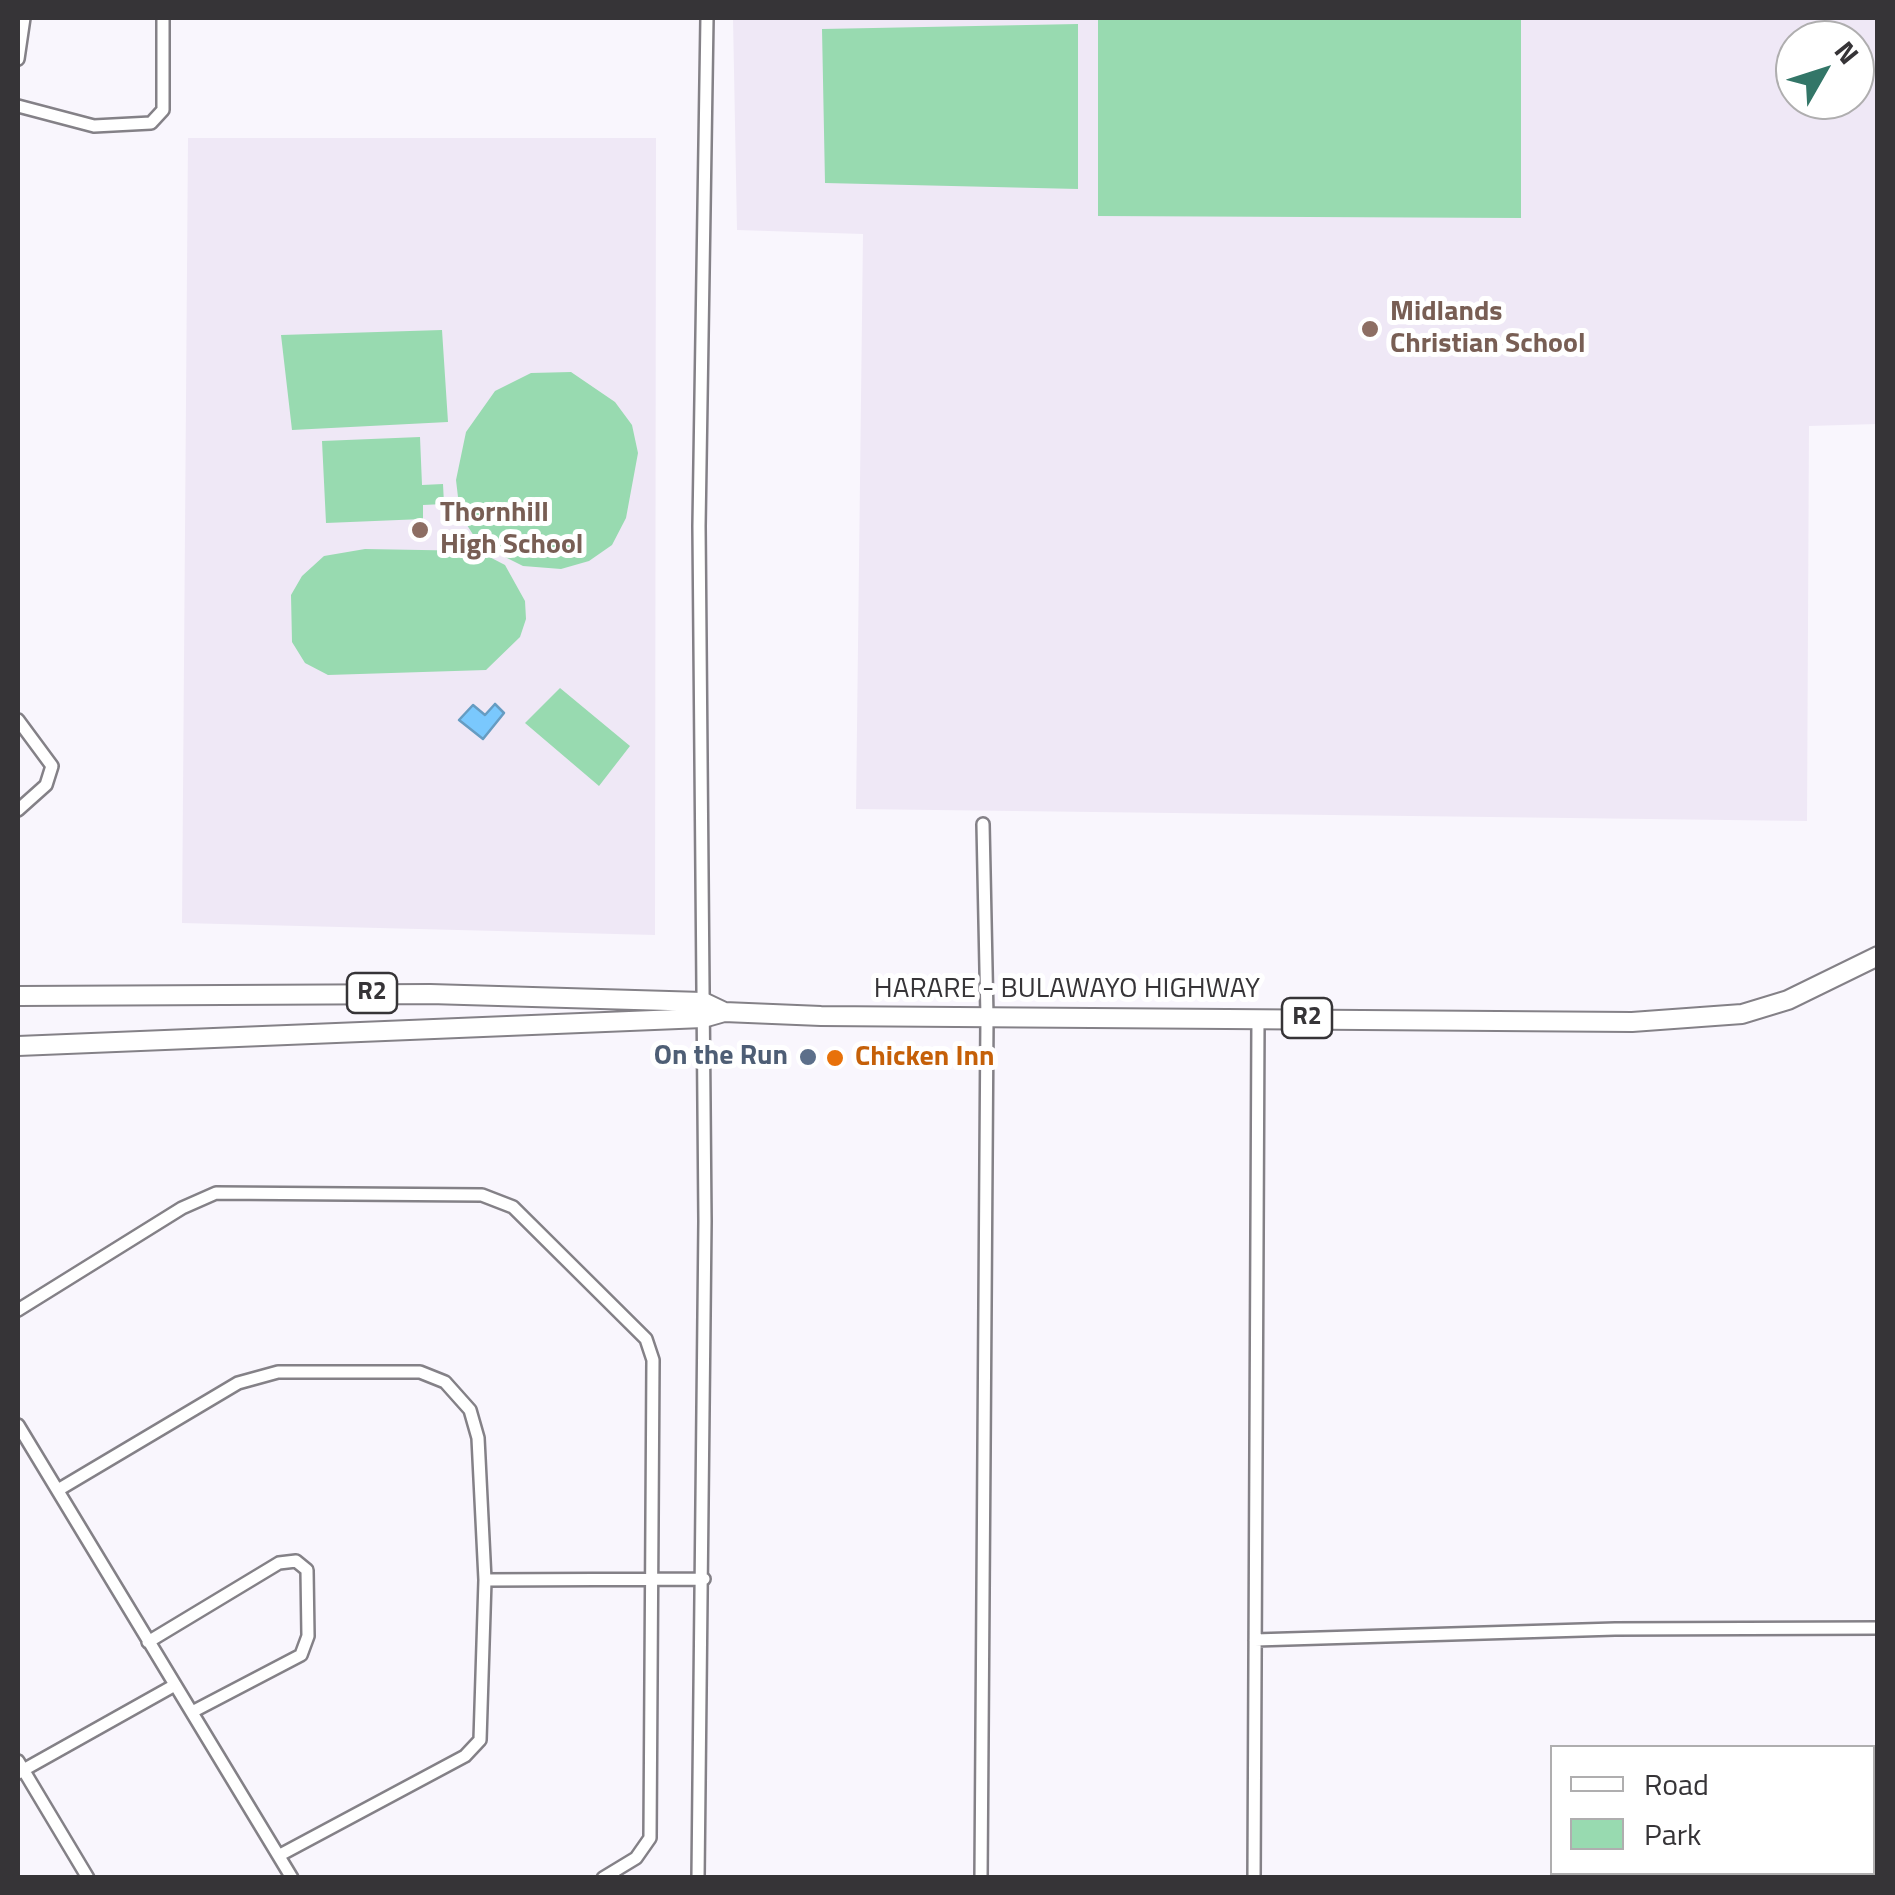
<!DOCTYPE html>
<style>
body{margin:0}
#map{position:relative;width:1895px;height:1895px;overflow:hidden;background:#f9f6fd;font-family:"Titillium Web",sans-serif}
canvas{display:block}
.frame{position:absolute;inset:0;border:20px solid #363437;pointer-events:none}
.legend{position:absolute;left:1550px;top:1745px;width:325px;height:130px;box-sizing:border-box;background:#fff;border:2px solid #afaeaf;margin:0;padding:12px 18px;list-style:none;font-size:30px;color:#363437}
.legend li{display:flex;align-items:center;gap:20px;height:50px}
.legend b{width:50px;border:2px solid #afaeaf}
.north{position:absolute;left:1775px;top:20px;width:100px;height:100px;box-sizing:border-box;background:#fff;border:2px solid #afaeaf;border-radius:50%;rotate:51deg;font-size:28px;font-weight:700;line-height:40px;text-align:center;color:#363437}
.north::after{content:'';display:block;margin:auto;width:35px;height:45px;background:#337668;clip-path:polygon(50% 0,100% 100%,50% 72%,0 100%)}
</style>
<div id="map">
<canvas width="1895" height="1895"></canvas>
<div class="frame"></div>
<ul class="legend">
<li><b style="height:12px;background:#fff"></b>Road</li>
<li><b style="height:28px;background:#98dab0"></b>Park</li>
</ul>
<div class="north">N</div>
</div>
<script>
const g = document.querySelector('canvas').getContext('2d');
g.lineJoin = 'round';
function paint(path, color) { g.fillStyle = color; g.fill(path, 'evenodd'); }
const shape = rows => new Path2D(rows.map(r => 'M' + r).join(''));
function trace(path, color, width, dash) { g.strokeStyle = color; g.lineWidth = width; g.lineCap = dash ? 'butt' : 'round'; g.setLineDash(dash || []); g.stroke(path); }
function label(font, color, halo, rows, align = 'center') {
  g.font = font + ' "Titillium Web",sans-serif'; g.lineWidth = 10; g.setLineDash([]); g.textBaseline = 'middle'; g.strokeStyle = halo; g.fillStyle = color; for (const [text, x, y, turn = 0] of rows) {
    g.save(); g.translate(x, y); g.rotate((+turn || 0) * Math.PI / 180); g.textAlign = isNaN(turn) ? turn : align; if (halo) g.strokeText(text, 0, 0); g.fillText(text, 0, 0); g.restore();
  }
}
paint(shape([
 [733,18,1877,18,1877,424,1809,426,1807,821,856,809,863,234,737,230],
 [1795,40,1855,40,1855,100,1795,100],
 [188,138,656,138,655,935,182,923]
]), '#efe8f6');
paint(shape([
 [1098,18,1521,18,1521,218,1098,216],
 [1078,24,1078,189,825,183,822,29],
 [442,330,448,422,292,430,281,335],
 [571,372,615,402,632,425,638,453,626,518,612,545,589,561,561,569,523,566,479,544,460,514,456,480,466,432,495,391,531,373],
 [420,437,422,485,443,484,444,504,423,505,423,519,326,523,322,441],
 [365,549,478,551,505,565,525,601,526,619,520,637,486,670,328,675,305,663,292,642,291,595,302,576,324,556],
 [560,688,630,746,599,786,525,723]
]), '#98dab0');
const water = shape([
 [495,704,504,713,483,739,459,720,473,705,485,715,495,704]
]);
paint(water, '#7ac8fd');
trace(water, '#669cc2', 2.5);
const minor = shape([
 [18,59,24,18],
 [18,106,94,126,151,123,163,110,163,18],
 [18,720,52,766,46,785,18,810],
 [18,1310,182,1208,216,1193,482,1195,513,1207,646,1339,653,1360,650,1838,636,1858,603,1878],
 [18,1425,292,1878],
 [58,1490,238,1383,278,1372,420,1372,445,1382,470,1410,478,1438,485,1580,480,1740,465,1756,280,1855],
 [485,1580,704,1579],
 [1255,1640,1615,1629,1878,1628],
 [148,1642,279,1563,296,1561,307,1570,308,1636,301,1655,192,1712],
 [18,1761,88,1878],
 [18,1773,175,1685],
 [698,1878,705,1221,699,526,707,18],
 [981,1878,987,1017,983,824],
 [1254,1878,1258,1018]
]);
const highway = shape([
 [18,996,430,994,703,1002,724,1012],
 [18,1046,703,1018,724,1012,821,1016,1632,1022,1742,1014,1788,1000,1878,956]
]);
trace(minor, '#848187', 16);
trace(highway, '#848187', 22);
trace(minor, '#fff', 11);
trace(highway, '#fff', 18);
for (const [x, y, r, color] of [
 [1370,329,10,"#8d6e63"],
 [420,530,10,"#8d6e63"],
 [808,1057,10,"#5c6f8a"],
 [835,1058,10,"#e8710a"]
]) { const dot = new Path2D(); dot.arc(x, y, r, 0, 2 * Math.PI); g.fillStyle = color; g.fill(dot); trace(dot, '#fff', 4); }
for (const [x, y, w] of [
 [372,993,50],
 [1307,1018,50]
]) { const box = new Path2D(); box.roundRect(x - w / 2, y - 20, w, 40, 8); g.fillStyle = '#fff'; g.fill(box); trace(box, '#363437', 2.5); }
label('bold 25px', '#363437', null, [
 ["R2",372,993],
 ["R2",1307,1018]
]);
label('bold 28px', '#785e54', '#fff', [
 ["Midlands",1390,313],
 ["Christian School",1390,345],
 ["Thornhill",440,514],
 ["High School",440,546]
], 'left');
label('28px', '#363437', '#fff', [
 ["HARARE - BULAWAYO HIGHWAY",1067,990]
]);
label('bold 28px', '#4e5e75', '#fff', [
 ["On the Run",788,1057]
], 'right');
label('bold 28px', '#c56008', '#fff', [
 ["Chicken Inn",855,1058]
], 'left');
</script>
